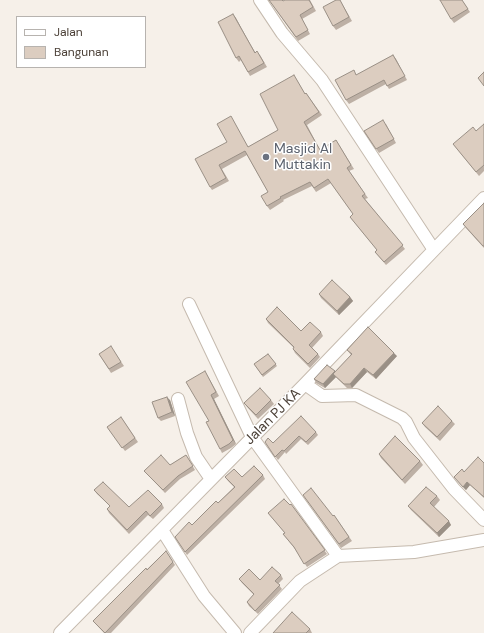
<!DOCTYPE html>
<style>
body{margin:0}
#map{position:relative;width:484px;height:633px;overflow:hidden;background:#f6f0e9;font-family:"DM Sans",sans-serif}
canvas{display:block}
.legend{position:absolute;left:16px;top:16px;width:130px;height:52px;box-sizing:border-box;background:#fff;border:1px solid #b7b3af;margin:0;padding:5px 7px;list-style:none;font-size:12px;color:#4b4037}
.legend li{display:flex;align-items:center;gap:8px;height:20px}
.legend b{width:20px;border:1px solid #b7b3af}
</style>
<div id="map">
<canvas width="484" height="633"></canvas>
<ul class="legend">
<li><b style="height:5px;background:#fff"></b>Jalan</li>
<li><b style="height:11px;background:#dccdc0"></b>Bangunan</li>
</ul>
</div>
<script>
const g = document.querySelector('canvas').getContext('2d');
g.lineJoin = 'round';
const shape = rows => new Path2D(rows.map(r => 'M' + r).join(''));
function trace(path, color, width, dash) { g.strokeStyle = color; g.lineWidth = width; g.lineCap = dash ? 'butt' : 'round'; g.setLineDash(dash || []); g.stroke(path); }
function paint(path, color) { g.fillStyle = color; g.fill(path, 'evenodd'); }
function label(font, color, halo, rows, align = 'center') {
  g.font = font + ' "DM Sans",sans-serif'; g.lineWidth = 3; g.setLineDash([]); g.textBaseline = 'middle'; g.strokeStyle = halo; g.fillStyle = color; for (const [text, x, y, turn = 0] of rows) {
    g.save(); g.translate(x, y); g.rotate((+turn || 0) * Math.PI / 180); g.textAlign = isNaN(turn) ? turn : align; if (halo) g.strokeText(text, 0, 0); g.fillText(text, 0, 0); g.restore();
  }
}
const minor = shape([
 [260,0,282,33,322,80,434,250],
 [189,304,252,437,338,556],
 [305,384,322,396,356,395,402,418,406,422,414,438,454,489,484,520],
 [178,399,187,433,196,457,211,479],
 [162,530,204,596,235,633],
 [60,633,305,384,484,198],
 [250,633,300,581,338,556,414,552,484,540]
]);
trace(minor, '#c5baae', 14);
trace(minor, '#fff', 12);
paint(shape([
 [269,0,283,0,283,1,310,0,316,11,302,19,310,34,298,41],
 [340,0,352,21,336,30,333,26],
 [462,0,470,12,454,23,451,19],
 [233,14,255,52,260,55,267,67,250,76,241,60,239,62,236,58],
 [393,55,407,80,389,89,386,84,349,104,346,100,357,75],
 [294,75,305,94,306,93,322,115,307,125,320,150,336,140,354,169,349,171,368,198,365,199,405,249,386,265,375,252,377,250,350,217,353,214,331,183,316,192,312,186,283,200,284,201,270,210,267,206,268,192,247,155,222,169,229,181,212,190,210,187,227,142,233,120,248,147,278,130],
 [386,124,396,143,379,153,364,131],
 [484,124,484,171,479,176,453,144,476,131],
 [484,203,484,248,466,228,463,224],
 [319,294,350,297,353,301,339,315,321,298],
 [266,319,301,331,321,332,323,336,312,348,318,354,320,357,310,368,295,353,293,349,294,348,268,323],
 [111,347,124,366,111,373,99,354],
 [347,350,397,356,376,379,367,372,352,388,347,388,336,377,325,388,316,383,314,379,335,372,351,355],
 [268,354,277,366,263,377,254,364],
 [205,371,219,396,214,399,236,444,231,448,222,453,220,449],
 [170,400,175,416,161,421,158,418],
 [271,400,274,404,258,419,247,407,244,403],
 [121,417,138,442,125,451,107,427],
 [452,421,455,424,440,441,425,427,422,423],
 [316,432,318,435,308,445,301,439,286,454,285,452,278,460,265,442,273,443],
 [379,454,420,461,423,465,405,484,381,458],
 [186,455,195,470,180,479,165,493,147,474,144,471,170,465],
 [484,463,484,498,470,485,466,490,454,477,464,472],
 [263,475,265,479,187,555,175,537,192,525,218,503,234,487,228,481,225,477,242,477],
 [94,490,129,507,162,504,164,508,153,519,148,515,129,534,109,513,107,509,110,506,97,494],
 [303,495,333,516,334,515,352,541,341,548],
 [437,496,440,500,434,507,451,525,439,537,411,510,408,506],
 [291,504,327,554,307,567,295,549,283,534,285,533,268,513,290,505],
 [166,551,175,565,111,633,104,633,93,621],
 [281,575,283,579,278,584,282,589,258,614,249,606,247,602,254,595,242,583,239,579,260,580],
 [310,629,312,633,273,633]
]), '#bdb0a5');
paint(shape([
 [233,14,236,18,257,57,255,53],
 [393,55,396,59,407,80,405,76],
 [350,297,353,301,339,315,337,311],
 [394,353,397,356,376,379,373,375],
 [364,368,367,372,352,388,350,384],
 [335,371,337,375,333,374,336,377,325,388,323,384],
 [211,395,214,399,236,444,233,440],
 [167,397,170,400,175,416,172,412],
 [467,482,470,485,466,490,463,487],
 [449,521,451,525,439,537,437,533]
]), '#9a9086');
const building = shape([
 [269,0,282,0,283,1,285,0,309,0,313,7,300,15,308,30,296,37,269,0],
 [336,0,340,0,349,17,333,26,323,7,336,0],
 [440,0,462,0,468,9,451,19,440,0],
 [233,14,255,53,257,51,264,63,248,72,239,56,236,58,218,22,233,14],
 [393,55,405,76,387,86,384,80,346,100,335,80,354,70,356,75,393,55],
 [484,72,484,86,478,78,484,72],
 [294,75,305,94,306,93,319,112,304,122,320,150,336,140,351,165,347,168,365,194,362,196,403,245,384,262,375,252,377,250,350,217,353,214,328,179,314,188,310,182,280,197,281,198,267,206,261,196,268,192,245,151,219,165,226,178,210,187,195,159,227,142,217,124,231,116,248,147,278,130,260,94,294,75],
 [383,120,394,139,376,149,364,131,383,120],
 [484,124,484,165,476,172,453,144,473,127,476,131,484,124],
 [484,203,484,246,483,246,463,224,484,203],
 [332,280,350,297,337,311,319,294,332,280],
 [277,307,301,331,310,322,321,332,309,345,318,354,308,364,293,349,294,347,266,319,277,307],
 [368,327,394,353,373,375,364,368,350,384,344,384,333,374,352,354,347,350,368,327],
 [111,346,121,362,109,369,99,354,111,346],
 [268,354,276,364,262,375,254,364,268,354],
 [327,365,335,371,323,384,314,379,327,365],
 [205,371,216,392,211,395,233,440,229,444,220,449,206,422,209,421,186,382,205,371],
 [260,388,271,400,256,415,244,403,260,388],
 [167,397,172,412,158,418,152,402,167,397],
 [438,406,452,421,437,437,422,423,438,406],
 [301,416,316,432,306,442,299,436,284,451,282,450,275,457,265,442,268,438,273,443,301,416],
 [121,417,135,438,122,448,107,427,121,417],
 [395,436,420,461,402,480,379,454,395,436],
 [161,455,170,465,186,455,193,466,178,476,163,490,144,471,161,455],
 [478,457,484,463,484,497,467,482,463,487,454,477,462,469,464,472,478,457],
 [254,466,263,475,185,552,175,537,189,522,192,525,216,501,218,503,235,487,225,477,234,469,242,477,254,466],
 [103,482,129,507,148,490,162,504,150,516,146,511,127,530,107,509,110,506,94,490,103,482],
 [426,487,437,496,430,503,449,521,437,533,408,506,426,487],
 [311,488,333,516,334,515,349,537,339,544,303,495,311,488],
 [284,499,290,505,291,504,325,550,304,564,294,547,283,534,285,533,268,513,284,499],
 [166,551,173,562,105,633,93,621,146,568,147,570,166,551],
 [272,567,281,575,275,581,280,585,255,611,247,602,254,594,239,579,249,569,260,580,272,567],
 [292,612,310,629,306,633,273,633,292,612]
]);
paint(building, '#dccdc0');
trace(building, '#9a9086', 1);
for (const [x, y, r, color] of [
 [266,157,4,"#6b7280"]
]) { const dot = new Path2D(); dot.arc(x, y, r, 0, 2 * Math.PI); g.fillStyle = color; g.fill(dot); trace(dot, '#fff', 1.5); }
label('14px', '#5b616d', '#fff', [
 ["Masjid Al",274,149],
 ["Muttakin",274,165]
], 'left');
label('14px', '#4b4037', '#fff', [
 ["Jalan PJ KA",273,417,-45]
]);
</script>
